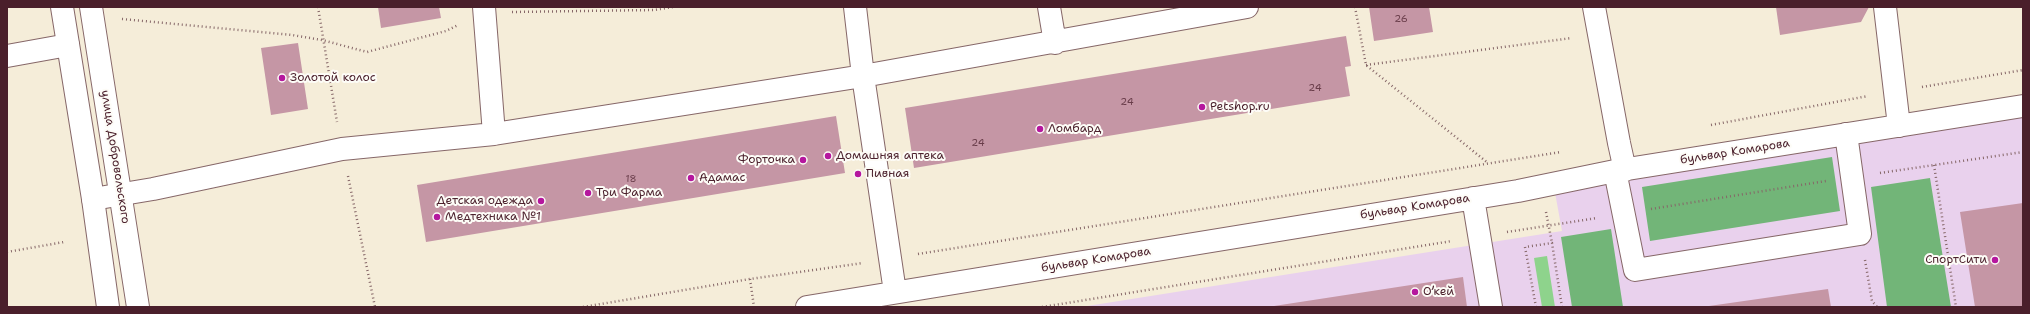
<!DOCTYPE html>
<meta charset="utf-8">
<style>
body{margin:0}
#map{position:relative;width:2030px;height:314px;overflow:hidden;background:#f5edd9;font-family:"Shantell Sans",sans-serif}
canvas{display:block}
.frame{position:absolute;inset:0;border:8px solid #4a1f2b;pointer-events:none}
</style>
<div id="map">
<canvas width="2030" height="314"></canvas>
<div class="frame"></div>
</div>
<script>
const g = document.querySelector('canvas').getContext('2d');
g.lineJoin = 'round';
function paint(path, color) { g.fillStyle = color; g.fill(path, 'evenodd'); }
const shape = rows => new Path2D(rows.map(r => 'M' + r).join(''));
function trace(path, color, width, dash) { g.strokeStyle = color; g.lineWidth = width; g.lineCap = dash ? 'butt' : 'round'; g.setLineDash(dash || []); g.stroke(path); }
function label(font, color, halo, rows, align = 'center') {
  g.font = font + ' "Shantell Sans",sans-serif'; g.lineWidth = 4; g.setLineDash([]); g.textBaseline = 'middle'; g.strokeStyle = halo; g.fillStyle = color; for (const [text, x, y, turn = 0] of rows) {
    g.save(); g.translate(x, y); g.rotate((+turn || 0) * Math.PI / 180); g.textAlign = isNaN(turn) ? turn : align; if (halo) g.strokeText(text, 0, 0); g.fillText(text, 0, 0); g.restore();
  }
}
paint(shape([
 [2023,115,2023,307,1081,307,1562,231,1554,187]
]), '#e9d1ed');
paint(shape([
 [1547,256,1555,307,1542,307,1534,258]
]), '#8ed38c');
paint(shape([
 [1832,157,1840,211,1650,241,1642,187],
 [1930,178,1951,307,1887,307,1871,187],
 [1611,229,1623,307,1572,307,1561,237]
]), '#72b578');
paint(shape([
 [378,7,439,7,441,18,381,28],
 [1369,7,1429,7,1433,32,1374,41],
 [1776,7,1869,7,1861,22,1780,35],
 [1346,36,1351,66,1345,67,1350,96,914,168,905,108],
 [298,43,308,109,271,115,261,48],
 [836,116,845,173,426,242,417,185],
 [2023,203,2023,307,1975,307,1960,212],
 [1463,277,1467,307,1274,307,1274,306],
 [1828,289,1831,307,1709,307,1709,306]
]), '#c596a5');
const minor = shape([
 [484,7,494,134],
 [855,7,863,76,1247,7],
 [1049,7,1055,43],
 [1594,7,1619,143,1625,170],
 [1885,7,1899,126],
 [7,56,68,45],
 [1615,171,1635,270,1860,234,1846,134],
 [1473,198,1491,307],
 [93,199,153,189,342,149,494,134,863,76,895,292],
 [807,307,1518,191,1615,171,2023,106]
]);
const major = shape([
 [62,7,93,199,108,307],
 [91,7,138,307]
]);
trace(minor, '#866768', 24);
trace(major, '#866768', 24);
trace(shape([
 [318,7,337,122],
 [1355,7,1366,65,1488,163],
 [512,12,654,10,673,7],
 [122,19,292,35,322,40,367,52,446,31,458,25],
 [1366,65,1572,38],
 [1922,87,2023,70],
 [1711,125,1868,96],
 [1934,165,1956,307],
 [1880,173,2023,152],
 [348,176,375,307],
 [1651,209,1826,181],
 [1546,212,1552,243],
 [1507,232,1597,218],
 [7,252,64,242],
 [918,254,1561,152],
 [1865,260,1872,301,1877,307],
 [750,279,754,307],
 [583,307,750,279,863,263],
 [1042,307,1452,241],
 [1536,307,1525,247,1552,243,1562,307]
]), '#866768', 2.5, [1, 3]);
trace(minor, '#fff', 22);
trace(major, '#fff', 22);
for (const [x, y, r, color] of [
 [282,78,4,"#b5179e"],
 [1202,107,4,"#b5179e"],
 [1040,129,4,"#b5179e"],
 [828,156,4,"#b5179e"],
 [803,160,4,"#b5179e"],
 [858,174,4,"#b5179e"],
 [691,178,4,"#b5179e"],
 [588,193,4,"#b5179e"],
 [541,201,4,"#b5179e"],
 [437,217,4,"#b5179e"],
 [1995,260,4,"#b5179e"],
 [1415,292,4,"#b5179e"]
]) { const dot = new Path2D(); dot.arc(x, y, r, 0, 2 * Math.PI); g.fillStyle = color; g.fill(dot); trace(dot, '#fdfcf7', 1.5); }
label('10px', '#693d4a', null, [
 ["26",1401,19],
 ["24",1315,88],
 ["24",1127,102],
 ["24",978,143],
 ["18",631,179]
]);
label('12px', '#4a1f2b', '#fdfcf7', [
 ["Золотой колос",290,78],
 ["Petshop.ru",1210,107],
 ["Ломбард",1048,129],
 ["Домашняя аптека",836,156],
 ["Форточка",795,160,"right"],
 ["Пивная",866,174],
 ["Адамас",699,178],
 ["Три Фарма",596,193],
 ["Детская одежда",533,201,"right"],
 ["Медтехника №1",445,217],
 ["СпортСити",1987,260,"right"],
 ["О’кей",1423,292]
], 'left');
label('12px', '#4a1f2b', '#fdfcf7', [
 ["бульвар Комарова",1735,152,-9],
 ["улица Добровольского",115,157,81],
 ["бульвар Комарова",1415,207,-9],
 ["бульвар Комарова",1096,260,-9]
]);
</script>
